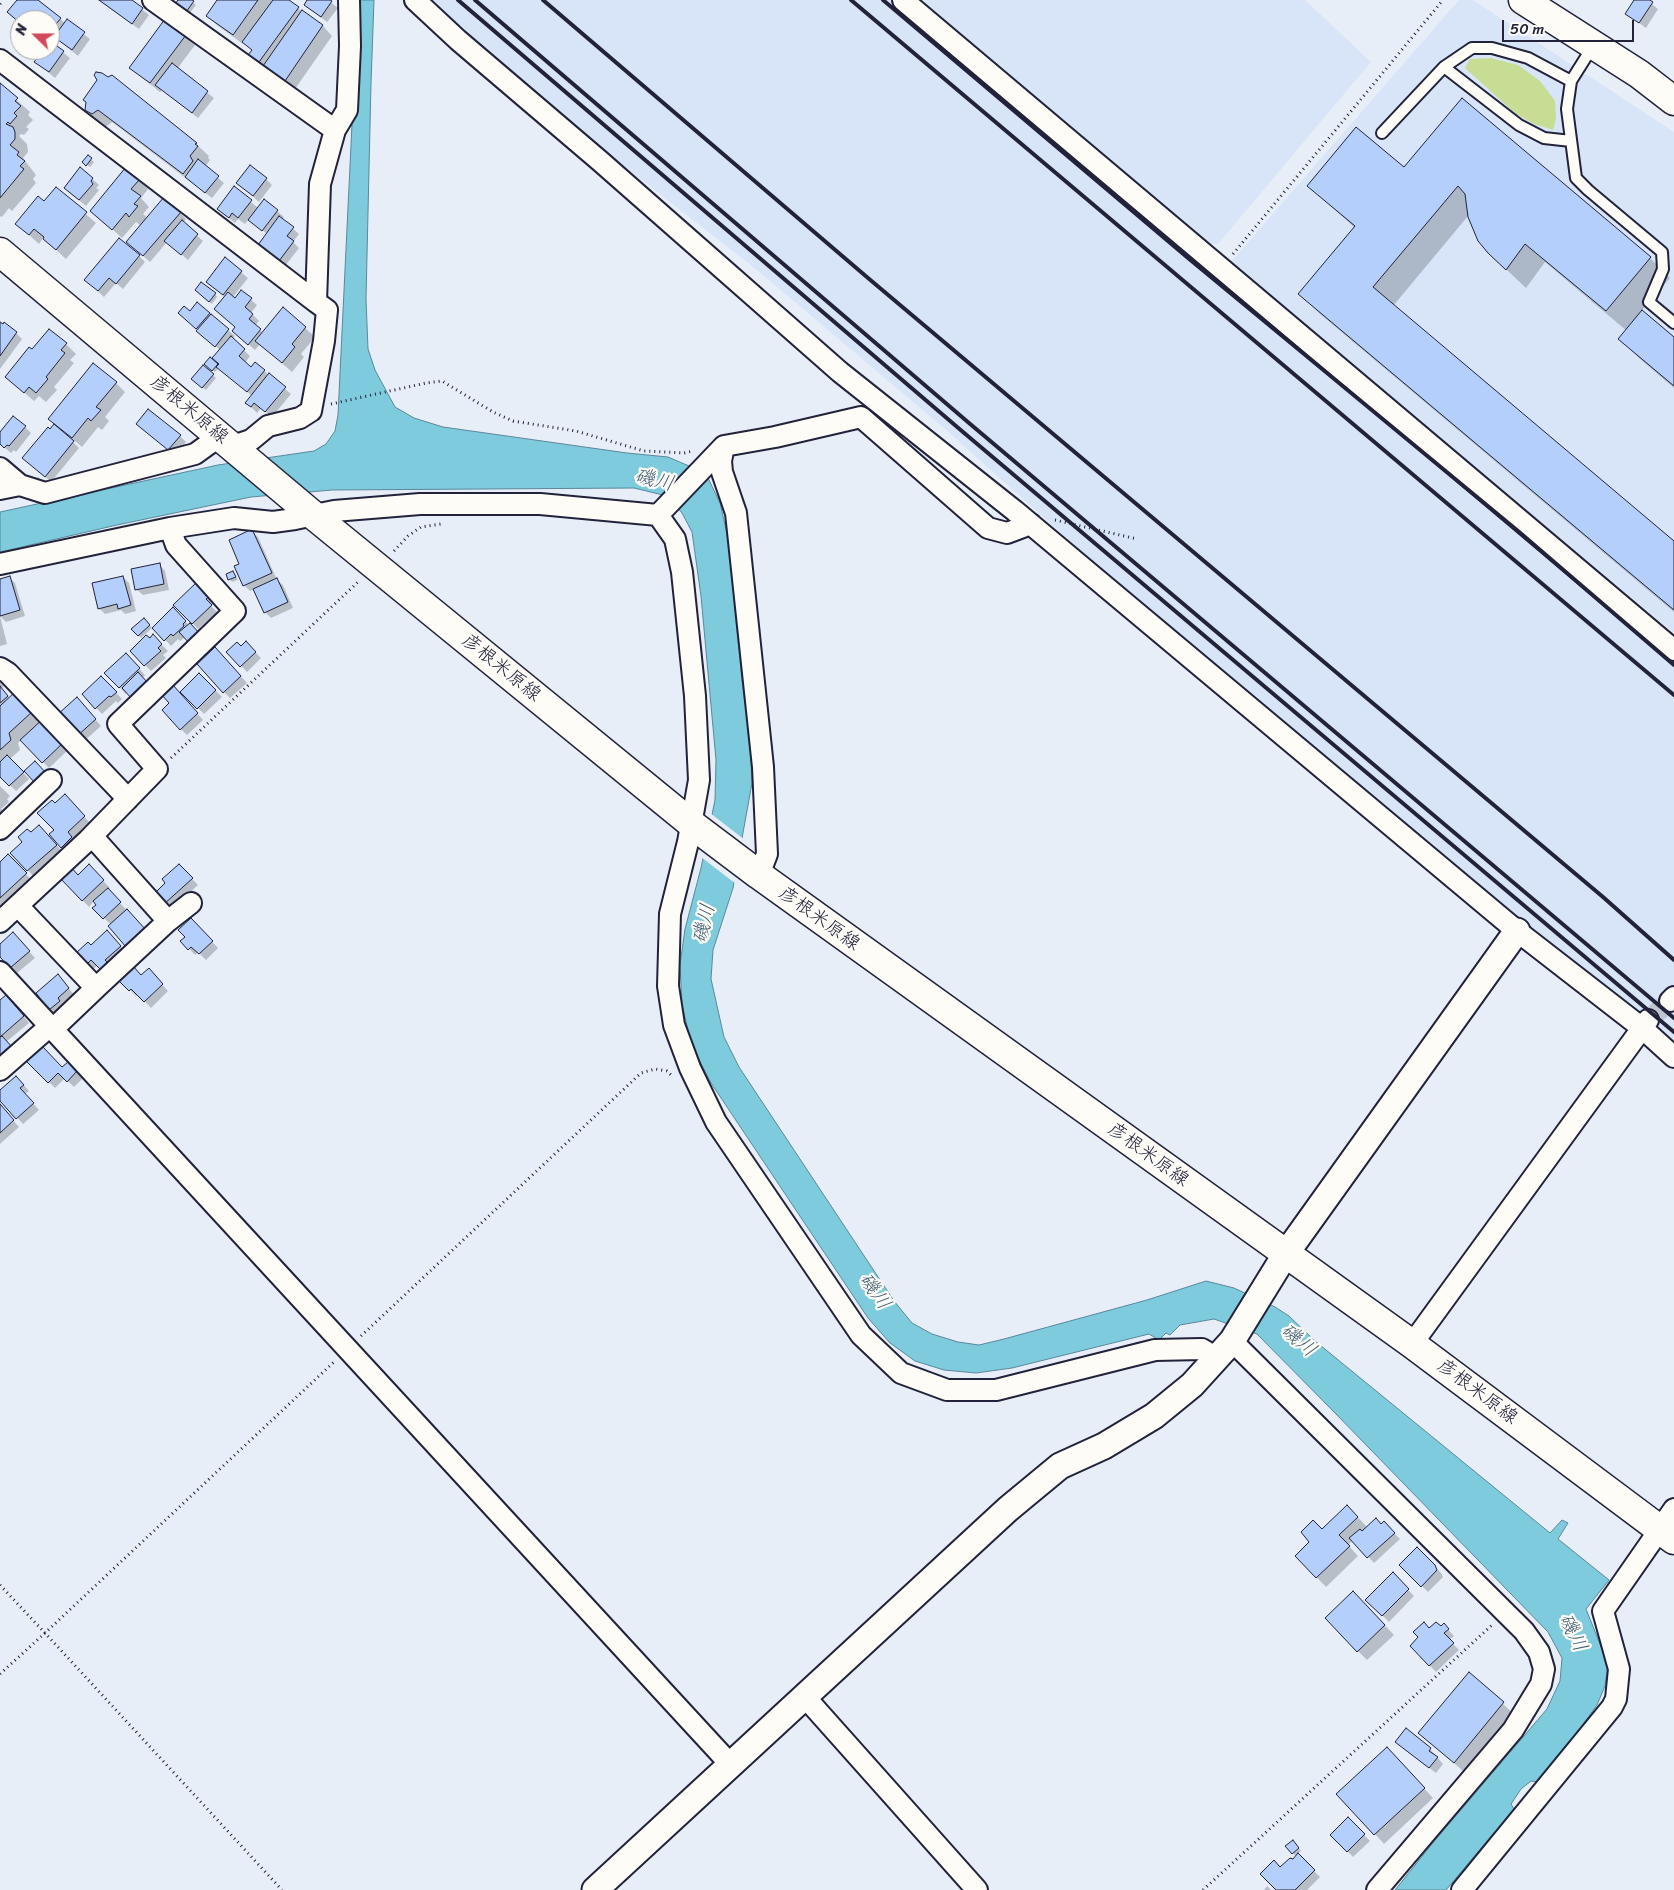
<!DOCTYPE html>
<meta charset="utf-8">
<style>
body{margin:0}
#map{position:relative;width:1674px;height:1890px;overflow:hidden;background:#e7eef8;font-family:Sriracha,sans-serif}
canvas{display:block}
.north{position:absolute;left:10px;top:10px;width:50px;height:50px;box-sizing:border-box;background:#fdfcf7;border:1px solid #a5a5ac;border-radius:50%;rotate:292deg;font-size:14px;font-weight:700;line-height:20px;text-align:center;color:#22223b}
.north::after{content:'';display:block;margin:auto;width:18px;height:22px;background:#d1495b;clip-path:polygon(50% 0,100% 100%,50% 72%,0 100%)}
.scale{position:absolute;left:1502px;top:20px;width:132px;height:22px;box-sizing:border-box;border:2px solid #22223b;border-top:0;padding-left:6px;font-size:15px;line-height:18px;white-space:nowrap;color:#22223b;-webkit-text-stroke:4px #fdfcf7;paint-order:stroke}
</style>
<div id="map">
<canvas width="1674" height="1890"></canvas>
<div class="north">N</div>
<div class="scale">50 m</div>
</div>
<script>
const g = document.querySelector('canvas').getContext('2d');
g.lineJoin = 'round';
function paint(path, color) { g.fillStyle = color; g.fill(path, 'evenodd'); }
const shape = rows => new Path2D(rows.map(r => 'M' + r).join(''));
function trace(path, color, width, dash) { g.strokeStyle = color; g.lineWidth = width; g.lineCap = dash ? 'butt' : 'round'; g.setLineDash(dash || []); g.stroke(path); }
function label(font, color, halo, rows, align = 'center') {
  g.font = font + ' Sriracha,"Klee One",sans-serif'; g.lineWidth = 4.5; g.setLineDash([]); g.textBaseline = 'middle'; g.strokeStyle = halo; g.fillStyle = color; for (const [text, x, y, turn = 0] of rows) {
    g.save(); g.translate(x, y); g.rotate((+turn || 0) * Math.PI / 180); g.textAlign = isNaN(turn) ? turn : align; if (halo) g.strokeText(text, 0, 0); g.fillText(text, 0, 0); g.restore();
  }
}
paint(shape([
 [429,0,893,0,1165,234,1674,659,1674,1068,1658,1049,1138,602,945,429,757,270,570,124],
 [916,0,1305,0,1371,62,1218,244,1207,244],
 [1459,0,1473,0,1674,132,1674,633,1230,263]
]), '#d8e5f9');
paint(shape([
 [1491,58,1518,65,1540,81,1555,101,1556,119,1553,130,1534,124,1515,113,1465,68,1470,59]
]), '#c7dd93');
const water = shape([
 [358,0,374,0,371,83,366,299,368,349,375,370,395,407,414,418,443,427,627,453,668,457,689,466,708,478,720,503,728,538,742,680,750,739,752,783,733,888,713,950,711,979,724,1037,739,1067,894,1301,912,1323,932,1334,958,1342,979,1345,1004,1339,1147,1300,1206,1281,1234,1288,1275,1307,1289,1316,1315,1341,1550,1533,1562,1520,1568,1523,1558,1539,1609,1580,1586,1609,1608,1664,1605,1686,1597,1705,1569,1744,1537,1782,1531,1781,1521,1789,1511,1804,1514,1809,1446,1890,1395,1890,1436,1839,1547,1709,1560,1681,1562,1658,1548,1632,1335,1413,1257,1334,1214,1319,1180,1325,1170,1335,1166,1333,1159,1340,1149,1334,1012,1368,976,1373,944,1370,915,1361,890,1343,868,1318,711,1083,692,1046,682,1005,680,965,685,929,701,868,715,800,716,760,701,596,692,532,682,513,667,496,634,488,332,490,251,497,117,525,0,552,0,512,218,465,314,451,326,444,335,431,338,415,358,0]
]);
paint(water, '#7dcbdc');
trace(water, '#59879c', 1);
paint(shape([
 [710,813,745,840,736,884,701,857]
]), '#e7eef8');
paint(shape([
 [18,0,36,0,65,23,67,21,90,39,78,56,56,38,51,43,70,58,55,78,36,62,44,50,50,50,50,20,20,20,20,22],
 [98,0,130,0,149,15,139,29],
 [179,0,190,0,196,5,189,14,179,7],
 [218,0,286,0,323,26,332,36,295,89,260,64,250,55,253,51,244,42,243,44,217,25,207,16],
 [309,0,328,0,338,8,327,22,305,5],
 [1635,0,1647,0,1658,9,1646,28,1627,14],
 [185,36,195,45,177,69,214,98,198,118,162,90,160,92,130,68],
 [112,77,196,144,209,156,208,158,210,160,205,167,224,183,212,198,112,122,107,126,103,126,86,110,108,79],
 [0,85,30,112,28,115,33,120,26,127,29,129,24,135,21,134,19,136,27,144,28,152,23,158,36,175,33,179,36,183,12,211,9,208,2,217,0,216],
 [1462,99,1650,258,1670,278,1641,311,1674,339,1674,388,1639,358,1620,339,1627,331,1545,262,1526,288,1488,252,1468,216,1393,306,1674,542,1674,612,1319,313,1300,293,1355,228,1309,186,1404,169],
 [88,157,94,162,90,167,84,162],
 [81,169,99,185,96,188,99,190,86,206,71,194],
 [266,179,272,185,259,202,238,183],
 [139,180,148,189,141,198,149,207,143,214,148,218,180,213,186,219,183,223,203,241,188,260,167,242,150,262,134,248,141,226,136,222,122,238,92,211],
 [56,188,96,223,66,259,43,238,39,244,17,224,44,203],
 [234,188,258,208,277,211,284,217,282,219,299,234,293,242,299,248,285,266,259,245,267,234,249,219,245,224,238,219,235,223,218,209],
 [139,256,145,262,123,289,116,283,104,297,86,280],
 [225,259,248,278,233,297,235,300,242,292,257,305,251,313,259,321,255,326,263,333,305,328,315,337,301,354,304,357,292,372,260,344,255,350,239,336,225,297,214,288],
 [199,293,215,294,217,297,212,304],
 [197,304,235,336,232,339,250,356,245,363,251,368,264,371,291,394,272,417,261,408,257,413,246,402,252,396,219,368,215,372,206,364,210,359,218,366,220,364,220,350,186,319],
 [0,323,16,333,22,339,0,369],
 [66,344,76,354,70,360,74,363,54,387,57,390,46,402,39,396,34,401,6,377,32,351],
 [203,367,216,378,206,390,196,382],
 [116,383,125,392,105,417,109,421,102,430,98,427,82,447,75,441,73,442,79,448,51,482,24,458,50,430,60,428,50,419],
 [137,424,180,436,186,442,175,455],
 [25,427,31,433,16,452,14,450,11,453,0,444,0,434],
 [38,477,43,481,46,484,34,481],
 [252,531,258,537,277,580,283,585,293,608,271,618,265,612,255,589,250,591,244,585,241,564],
 [159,564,165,571,169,590,143,595,136,589],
 [233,572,238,580,232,582,227,575],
 [9,577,15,583,25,616,6,622,0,616,7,644,0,646,0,580],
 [123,577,129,583,136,611,125,614,121,610,105,614,99,608],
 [197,583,216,602,211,606,217,612,198,629,175,605],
 [173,609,189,625,185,637,180,641,178,639,171,646,154,628],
 [144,619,152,628,141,638,133,629],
 [153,636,168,651,163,655,166,658,151,671,131,651],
 [246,643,261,658,247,672,228,652,241,648],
 [221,655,247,683,230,698,224,692],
 [132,661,145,675,126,694,106,673],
 [199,674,222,697,204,714,182,692],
 [0,681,4,686,1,689,10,698,16,693,68,750,49,768,21,740,18,743,20,750,10,759,29,779,16,791,0,775],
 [107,683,122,699,118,703,116,701,102,714,83,694],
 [178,692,203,720,187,735,181,729],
 [83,705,101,726,83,742,77,736],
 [0,786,10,796,7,799,9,802,1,809,4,812,0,816],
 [71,802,90,823,73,839,77,844,68,853,51,834,55,830,55,805],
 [45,833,62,851,34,877,12,853,31,834],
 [0,864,18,865,35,884,0,917],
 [179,865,198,885,171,910,156,894,167,883],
 [89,866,109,887,107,889,133,917,111,925,94,908,98,906,94,901,89,907,60,877,78,876],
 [191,920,218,948,206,960,198,952,195,955,182,941,186,937],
 [113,938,126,952,106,974,98,965,92,970,77,954,91,946],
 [19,940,35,958,17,973,0,955,0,946],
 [149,970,168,991,151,1008,138,994,136,996,120,980,142,976],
 [64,982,74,995,63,1004,65,1008,56,1015,37,993],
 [0,1001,12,1002,29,1023,6,1042,0,1055],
 [28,1061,62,1069,68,1063,83,1078,74,1087,65,1078,55,1088],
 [22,1083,29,1091,25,1094,39,1110,23,1124,0,1099,0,1092],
 [0,1106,19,1127,0,1144],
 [1347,1506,1367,1527,1381,1525,1384,1523,1400,1539,1374,1563,1353,1540,1348,1545,1358,1556,1326,1587,1296,1556],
 [1417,1549,1441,1573,1443,1577,1428,1592,1401,1565],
 [1393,1574,1414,1596,1389,1622,1367,1600],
 [1363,1602,1394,1635,1367,1660,1358,1651],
 [1444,1625,1454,1636,1449,1640,1459,1650,1436,1672,1411,1646,1430,1630,1441,1628],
 [1469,1674,1513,1713,1464,1772,1420,1733],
 [1406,1730,1430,1749,1443,1764,1436,1773,1403,1748],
 [1396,1758,1433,1798,1384,1844,1375,1834],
 [1348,1819,1370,1841,1353,1857,1332,1835],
 [1295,1844,1301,1851,1297,1854,1320,1877,1307,1890,1277,1890,1296,1857,1293,1853],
 [1267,1886,1271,1890,1264,1890]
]), '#0003');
const building = shape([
 [17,0,38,0,61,18,50,31,50,20,20,20,20,23,7,12,17,0],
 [99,0,132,0,143,8,132,24,99,0],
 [178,0,192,0,194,1,186,12,175,4,178,0],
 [217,0,258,0,233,35,206,16,217,0],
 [273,0,289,0,299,7,259,62,248,55,252,50,242,42,273,0],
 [307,0,330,0,332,1,321,17,304,5,307,0],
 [1634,0,1650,0,1653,2,1639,23,1625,14,1634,0],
 [302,10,323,25,285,81,263,66,302,10],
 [67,19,85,32,72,50,54,37,67,19],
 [165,19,186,35,150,83,129,68,165,19],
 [50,41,64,51,49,72,34,62,43,50,50,50,50,41],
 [172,63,208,91,192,113,155,85,172,63],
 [96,72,102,73,108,77,112,75,197,143,195,144,198,146,190,156,193,161,183,174,98,110,92,114,85,110,86,102,83,100,97,80,94,75,96,72],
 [0,83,18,98,15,101,21,106,14,113,17,116,10,124,8,122,6,124,13,127,15,132,15,139,10,145,19,152,17,155,25,161,20,166,24,169,0,198,0,83],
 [1462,98,1651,257,1606,311,1525,244,1506,270,1488,253,1478,241,1468,217,1465,194,1458,186,1373,287,1674,541,1674,610,1298,294,1355,226,1307,186,1356,127,1404,167,1462,98],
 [88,155,92,158,86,166,82,162,88,155],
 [198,159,219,176,205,193,185,177,198,159],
 [250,165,267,178,253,196,236,183,250,165],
 [80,167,93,178,91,181,93,184,79,200,64,188,80,167],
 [126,167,140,179,131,189,141,196,134,204,138,206,129,217,126,213,112,230,90,211,126,167],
 [234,186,252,200,238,218,232,213,229,218,217,209,234,186],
 [56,187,87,212,56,250,43,239,44,237,34,229,29,235,15,224,38,196,44,201,56,187],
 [164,197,181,212,143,256,126,242,164,197],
 [264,199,278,210,262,231,248,220,264,199],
 [279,216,294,227,287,236,294,241,279,261,258,245,279,216],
 [182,220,198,234,181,255,164,241,182,220],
 [119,238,140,255,116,284,109,278,98,291,84,280,119,238],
 [225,257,242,271,223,295,206,282,225,257],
 [201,282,216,293,209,302,195,290,201,282],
 [241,290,252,298,245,307,253,314,249,319,261,329,248,345,232,331,235,327,214,309,228,292,235,298,241,290],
 [197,302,210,313,196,329,178,313,184,306,190,311,197,302],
 [283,307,306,327,292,344,295,347,282,363,255,341,283,307],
 [1642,310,1674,337,1674,386,1618,339,1642,310],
 [211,314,229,329,215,347,196,331,211,314],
 [0,322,3,324,4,322,17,332,0,356,0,322],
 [49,329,67,343,61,350,65,353,46,377,48,379,36,393,29,387,24,393,5,377,29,347,32,349,49,329],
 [231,336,245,349,239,356,251,367,255,362,265,370,247,392,216,367,219,364,212,358,231,336],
 [210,357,218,364,212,371,204,364,210,357],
 [93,363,117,382,96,407,101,410,91,421,88,418,72,438,48,419,93,363],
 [203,365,214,374,202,388,191,379,203,365],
 [269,373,286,387,265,412,254,403,251,407,245,403,269,373],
 [148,409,181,435,168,450,136,424,148,409],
 [13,416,26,426,9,446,7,445,4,448,0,444,0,432,13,416],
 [54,424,74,441,45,477,22,458,48,427,50,429,54,424],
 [252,529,272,573,243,586,234,566,239,564,229,540,252,529],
 [160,563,164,584,135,590,131,569,160,563],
 [233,571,236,577,228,580,226,574,233,571],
 [10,576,20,610,0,616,0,579,10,576],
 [123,576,131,605,118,609,117,604,98,609,92,583,123,576],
 [277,578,288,602,264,613,253,589,277,578],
 [198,581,211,595,206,599,212,605,192,624,173,605,198,581],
 [173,607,186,621,183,624,184,626,173,636,171,634,164,641,152,628,173,607],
 [144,618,150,625,138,636,131,629,144,618],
 [190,623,201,635,190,644,179,632,190,623],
 [153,634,162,644,158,648,161,651,144,666,130,651,146,635,150,638,153,634],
 [246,641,256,652,240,667,226,652,237,642,241,646,246,641],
 [215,647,241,676,223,693,197,664,215,647],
 [126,653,140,668,119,688,104,673,126,653],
 [138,672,148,683,132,699,122,688,138,672],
 [199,673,216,690,197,709,180,692,199,673],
 [101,676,117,692,111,697,109,696,95,709,82,694,101,676],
 [172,684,198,713,180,730,162,710,169,703,161,694,172,684],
 [0,686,8,696,0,703,0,686],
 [16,691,33,711,9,733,11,740,0,750,0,706,16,691],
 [77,697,96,719,76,737,57,715,77,697],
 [43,719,64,742,42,763,20,740,43,719],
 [7,755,24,772,9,786,0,777,0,762,7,755],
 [35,761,47,774,36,784,24,771,35,761],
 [65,794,85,816,68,832,72,837,61,848,49,834,54,830,37,813,52,800,55,803,65,794],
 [39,825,57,845,27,871,10,853,22,842,18,837,27,829,31,832,39,825],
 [8,854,27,873,0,898,0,862,8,854],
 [89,864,104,880,82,901,59,877,70,866,78,875,89,864],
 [179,864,193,878,164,904,154,894,165,883,162,879,179,864],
 [108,888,121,902,103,919,92,908,96,905,93,901,108,888],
 [127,909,146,930,126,947,108,926,127,909],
 [191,918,213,941,199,954,191,947,188,950,180,941,185,937,178,930,191,918],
 [107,930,121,946,105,960,107,962,100,969,91,960,86,965,75,954,88,942,91,945,107,930],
 [13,932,30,951,10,968,0,957,0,944,13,932],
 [133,966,141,975,149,968,163,984,144,1002,131,989,129,991,118,980,133,966],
 [58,974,69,988,58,998,60,1001,49,1010,36,993,58,974],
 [6,995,24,1016,0,1037,0,1000,6,995],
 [2,1036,13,1048,0,1057,0,1037,2,1036],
 [42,1046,62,1067,68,1062,77,1071,67,1082,58,1073,48,1083,26,1061,42,1046],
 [16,1076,24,1085,20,1088,34,1103,16,1119,0,1101,0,1090,16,1076],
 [0,1104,14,1120,0,1133,0,1104],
 [1347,1505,1358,1517,1339,1535,1350,1546,1316,1578,1295,1556,1309,1542,1301,1532,1313,1520,1322,1529,1347,1505],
 [1376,1518,1381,1524,1384,1521,1395,1533,1367,1558,1349,1538,1360,1529,1362,1531,1376,1518],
 [1417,1547,1435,1565,1437,1570,1421,1587,1399,1565,1417,1547],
 [1393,1572,1409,1589,1382,1616,1365,1600,1393,1572],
 [1353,1591,1385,1625,1357,1652,1325,1618,1353,1591],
 [1424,1622,1429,1628,1436,1622,1441,1626,1444,1623,1449,1629,1444,1633,1454,1643,1429,1666,1410,1646,1418,1637,1413,1632,1424,1622],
 [1469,1672,1504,1702,1454,1763,1418,1733,1469,1672],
 [1406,1728,1431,1748,1429,1751,1438,1757,1429,1768,1395,1742,1406,1728],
 [1387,1747,1425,1788,1374,1835,1336,1794,1387,1747],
 [1348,1817,1365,1834,1347,1852,1330,1835,1348,1817],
 [1293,1840,1299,1848,1292,1854,1285,1846,1293,1840],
 [1298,1853,1315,1870,1295,1890,1276,1890,1260,1874,1274,1860,1280,1867,1290,1858,1293,1859,1298,1853]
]);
paint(building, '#b4cffc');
trace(building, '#22223b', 1);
trace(shape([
 [1648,1020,1670,1001]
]), '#c0c5d2', 20, [20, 10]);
const service = shape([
 [1593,46,1571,81,1567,109,1576,178,1588,190,1662,252,1663,269,1649,302,1674,323],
 [1444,67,1519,125,1544,138,1571,141],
 [1382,133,1444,67,1472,48,1492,48,1528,58,1571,81]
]);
const minor = shape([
 [153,0,335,130],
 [415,0,458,40,600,161,840,372,1015,511,1517,931,1642,1028,1674,1057],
 [903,0,1674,650],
 [0,60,316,302],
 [233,446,251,440,268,426,300,418,311,411,324,341,327,310,316,302,320,184,335,130,347,110,350,46,349,0],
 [724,446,721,461,722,472,736,513,763,767,767,854,759,875],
 [0,468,20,485],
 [0,489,20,485,45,493,195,454,220,436],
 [658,515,675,539,682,572,695,696,699,780,688,842,670,914,668,986,674,1025,690,1068,716,1122,861,1335,901,1373,947,1390,996,1390,1155,1350,1202,1349,1217,1358],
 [0,564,170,528,234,518,273,522,295,519,334,511,420,504,540,504,658,515,724,446,775,437,861,417,988,528,1007,533,1031,524],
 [0,668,8,673,128,799],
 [0,829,51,780],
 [92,836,168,921,96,988],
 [18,906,96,988,53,1029],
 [168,921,191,903],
 [0,922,88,840,157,769,118,724,235,611,176,545,170,528],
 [0,972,731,1765],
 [1670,1001,1674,997],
 [0,1070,50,1026],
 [1232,1341,1524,1631,1539,1652,1544,1669,1541,1684,1513,1730,1377,1890],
 [1412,1344,1648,1020],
 [805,1697,977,1890],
 [1462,1890,1612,1707,1616,1699,1619,1669,1603,1611,1674,1509]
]);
const tertiary = shape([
 [595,1890,1008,1509,1060,1466,1104,1446,1154,1416,1192,1385,1232,1341,1285,1255,1517,931]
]);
const secondary = shape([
 [1523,0,1639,74,1674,101],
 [0,252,313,515,698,829,759,875,1412,1344,1674,1540]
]);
trace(service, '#22223b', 14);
trace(minor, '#22223b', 24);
trace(tertiary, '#22223b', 29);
trace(secondary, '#22223b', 31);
trace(shape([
 [0,4,3,0],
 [1233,254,1443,0],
 [331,404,426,383,442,381,493,412,513,421,576,431,644,451,684,453,693,451],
 [1055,520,1137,539],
 [394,551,408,536,421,527,441,524],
 [171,758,358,582],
 [361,1336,641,1073,655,1069,667,1071,672,1076],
 [0,1585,45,1633,335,1361],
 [0,1674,45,1633,282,1890],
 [1203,1890,1492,1625]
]), '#22223b', 3, [1, 4]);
trace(service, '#fdfcf7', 10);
trace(minor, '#fdfcf7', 20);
trace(tertiary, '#fdfcf7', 25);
trace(secondary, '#fdfcf7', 28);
trace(shape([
 [458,0,963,432,1674,1032],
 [475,0,969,423,1674,1018],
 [543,0,868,278,1603,897,1674,960],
 [851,0,1674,695],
 [883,0,1188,258,1518,531,1674,665]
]), '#22223b', 4);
label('19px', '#22223b', '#fdfcf7', [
 ["彦根米原線",189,410,40],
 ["彦根米原線",501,668,39],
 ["彦根米原線",819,919,36],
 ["彦根米原線",1148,1155,36],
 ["彦根米原線",1477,1392,37]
]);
label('italic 20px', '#425d73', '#fdfcf7', [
 ["磯川",654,481,13],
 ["磯川",705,924,-77],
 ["磯川",874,1292,55],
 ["磯川",1298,1341,40],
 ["磯川",1572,1633,64]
]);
</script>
